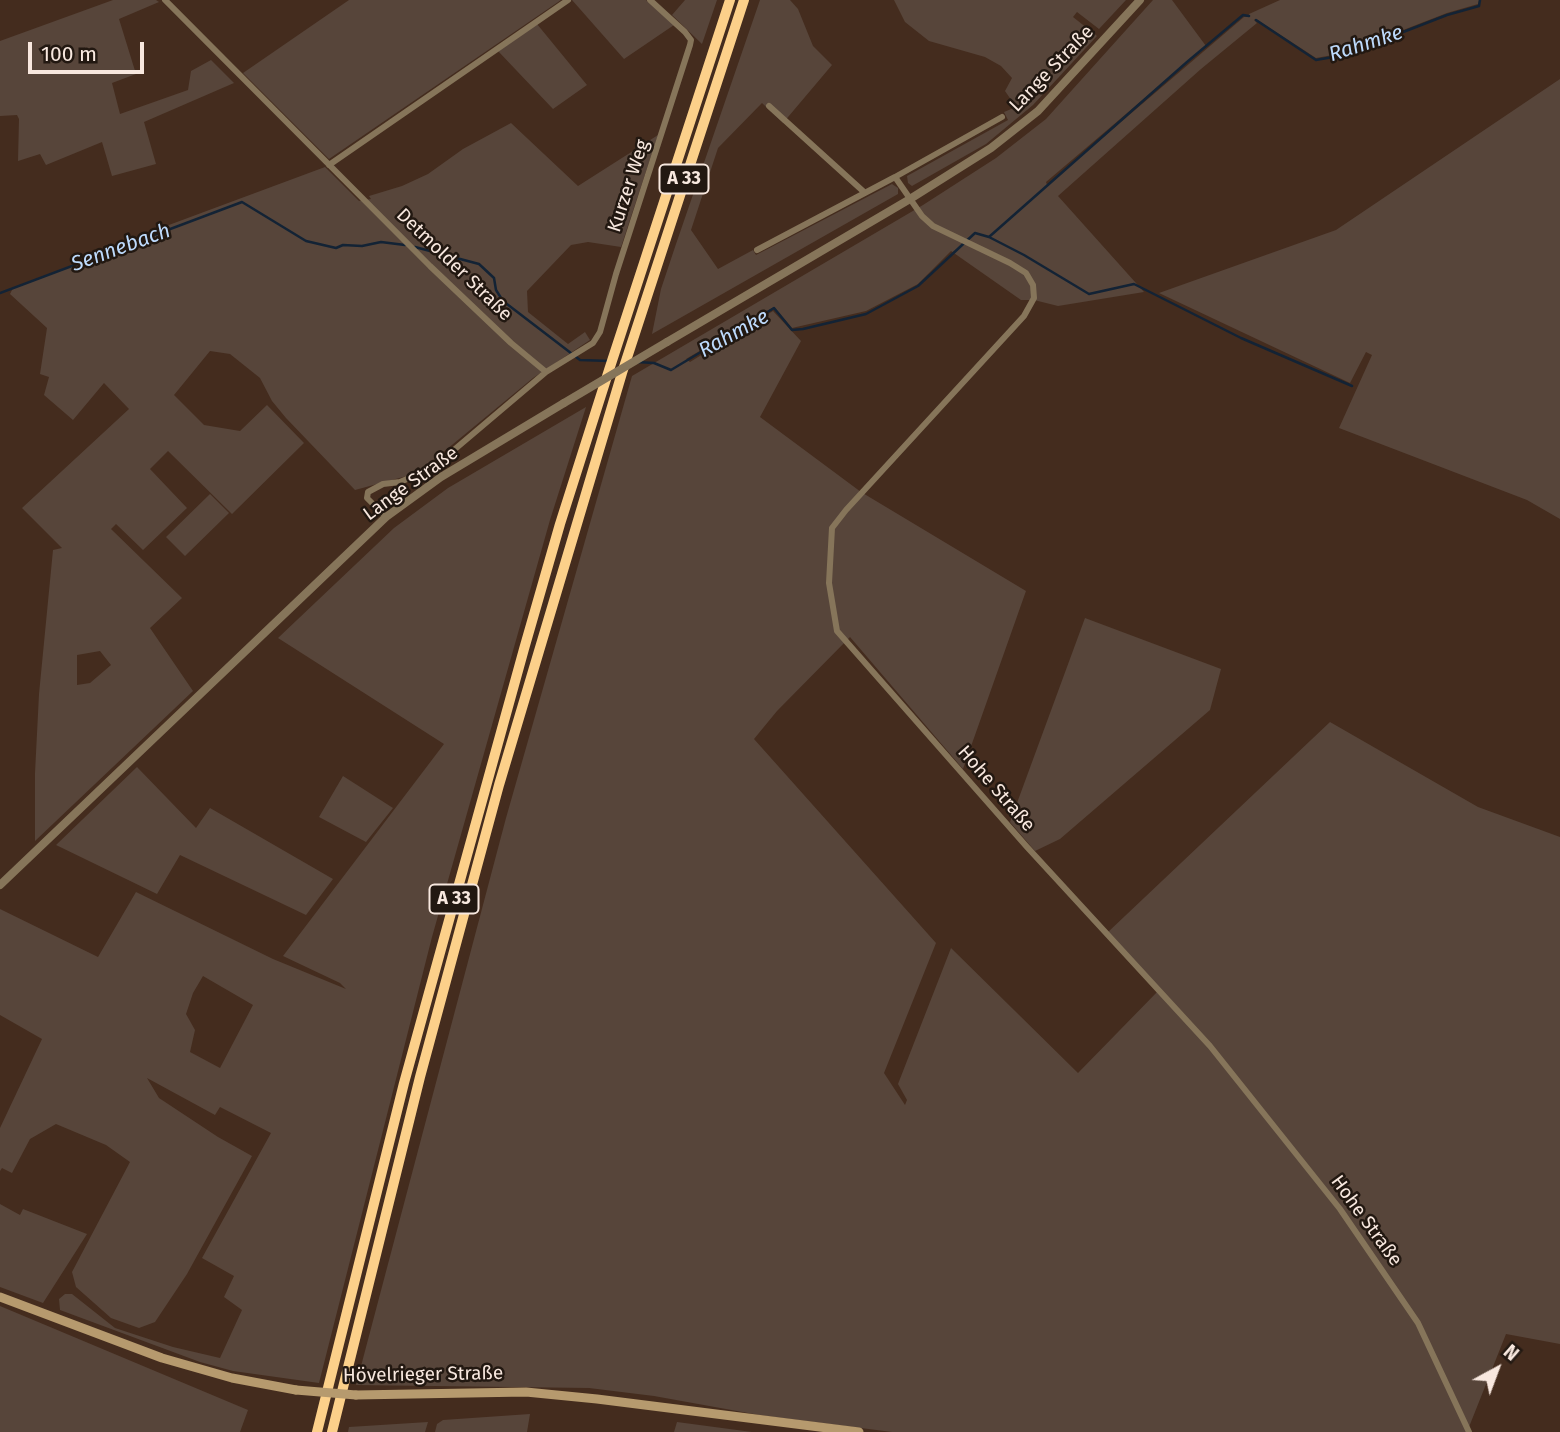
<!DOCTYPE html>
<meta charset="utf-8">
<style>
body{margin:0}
#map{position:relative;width:1560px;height:1432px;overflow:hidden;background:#442c1e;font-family:"Fira Sans",sans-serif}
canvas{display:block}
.north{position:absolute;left:1462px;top:1334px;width:70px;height:70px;-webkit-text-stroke:5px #221811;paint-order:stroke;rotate:41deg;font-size:19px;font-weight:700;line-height:28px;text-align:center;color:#f8e8df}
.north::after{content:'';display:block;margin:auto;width:24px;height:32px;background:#f8e8df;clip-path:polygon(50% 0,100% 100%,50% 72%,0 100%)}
.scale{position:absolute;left:28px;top:42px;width:116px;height:32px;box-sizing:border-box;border:4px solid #f8e8df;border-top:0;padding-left:9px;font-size:21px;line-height:24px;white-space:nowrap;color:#f8e8df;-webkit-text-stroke:5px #221811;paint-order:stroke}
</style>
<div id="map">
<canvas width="1560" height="1432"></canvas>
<div class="north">N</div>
<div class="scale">100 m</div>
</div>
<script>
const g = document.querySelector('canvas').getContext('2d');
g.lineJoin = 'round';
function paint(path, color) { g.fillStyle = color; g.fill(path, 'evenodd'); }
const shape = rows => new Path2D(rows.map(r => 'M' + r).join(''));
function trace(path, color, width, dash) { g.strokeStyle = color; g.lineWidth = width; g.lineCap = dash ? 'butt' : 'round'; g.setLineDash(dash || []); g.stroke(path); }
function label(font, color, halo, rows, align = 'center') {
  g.font = font + ' "Fira Sans",sans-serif'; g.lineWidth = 5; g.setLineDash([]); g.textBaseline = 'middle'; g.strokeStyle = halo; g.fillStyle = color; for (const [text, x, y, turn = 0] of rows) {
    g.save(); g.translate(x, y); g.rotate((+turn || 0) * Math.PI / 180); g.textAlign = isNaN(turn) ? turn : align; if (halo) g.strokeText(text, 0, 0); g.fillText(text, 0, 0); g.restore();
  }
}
paint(shape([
 [113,0,156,0,159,2,119,19,136,74,112,83,120,114,188,90,191,71,211,60,234,83,144,122,156,164,112,176,102,142,46,165,40,154,18,161,19,119,17,115,0,116,0,41],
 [349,0,561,0,329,159,243,73],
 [572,0,646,0,674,25,624,59],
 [685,0,717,0,702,44,672,15],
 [760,0,790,0,798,9,813,46,832,65,783,123,762,103,718,148,691,230,718,269,753,250,756,255,892,184,898,188,898,194,652,334,661,289,676,244],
 [894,0,1126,0,1099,29,1077,12,1073,17,1097,36,1033,105,986,144,912,186,908,183,907,176,1008,120,1004,112,1016,107,1005,91,1012,78,1001,66,985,57,929,41,905,22],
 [1153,0,1172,0,1206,46,1046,182,1047,185,1244,17,1248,17,1249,14,1280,0,1479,0,1478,4,1447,13,1344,53,1316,58,1256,19,1254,20,1257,23,1201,69,1058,196,1144,292,1058,306,1034,300,1021,300,951,251,918,284,866,311,792,328,774,307,686,359,690,362,773,311,801,341,760,417,861,492,1026,591,963,769,850,637,777,711,754,739,936,943,884,1073,905,1105,907,1100,898,1084,951,948,1078,1073,1159,990,1107,933,1330,722,1478,807,1560,837,1560,1344,1506,1334,1467,1432,892,1432,759,1415,654,1396,589,1388,356,1385,506,818,632,376,923,205,996,158,1046,119],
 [537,24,587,85,553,109,498,51],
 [1560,79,1560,519,1527,500,1339,428,1372,355,1366,352,1350,383,1159,293,1336,230],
 [511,123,578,186,658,135,621,247,588,242,571,245,527,291,528,312,568,344,585,332,590,340,533,378,418,473,355,490,286,418,272,401,260,378,230,354,210,351,174,395,204,425,240,431,267,405,304,443,232,514,168,451,150,469,187,508,143,550,116,524,111,529,182,598,150,628,193,691,35,841,35,773,39,694,53,550,62,548,22,508,129,409,104,383,73,420,44,395,49,377,40,374,47,328,10,294,13,288,118,249,115,245,325,167,359,201,371,199,369,196,402,186,428,174,463,149],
 [100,651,111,665,90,683,77,685,77,655],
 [586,407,550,520,432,937,319,1383,233,1371,200,1362,60,1310,59,1299,65,1294,72,1294,115,1328,173,1347,220,1358,242,1310,224,1297,234,1276,202,1258,271,1133,220,1107,215,1115,147,1078,159,1098,218,1137,252,1156,187,1274,155,1322,139,1328,111,1318,76,1287,72,1272,130,1162,106,1145,56,1124,30,1139,12,1173,2,1168,0,1171,0,1128,42,1039,0,1015,0,909,98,957,136,892,273,959,346,989,340,983,283,956,444,744,278,638,394,528,448,488],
 [203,976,253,1005,220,1068,190,1052,195,1030,186,1014,193,993],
 [210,494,229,513,185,556,166,537],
 [1085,618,1221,669,1210,710,1060,839,1035,851,1010,822],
 [137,767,196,828,210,808,333,879,306,915,180,855,157,894,56,845],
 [343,776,393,808,366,842,319,817],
 [0,1204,20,1215,23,1209,87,1234,43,1303,0,1287],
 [0,1306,248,1410,240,1432,0,1432],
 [530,1414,527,1432,435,1432,437,1424,443,1420],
 [428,1422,425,1432,348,1432,349,1427],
 [677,1422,752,1432,674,1432]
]), '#57453a');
trace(shape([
 [1256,20,1316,60,1344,55,1447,15,1479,6,1480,0],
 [989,237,1024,255,1089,294,1134,284,1241,338,1352,386],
 [415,247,479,264,494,278,496,290,503,301,580,360,610,361],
 [0,293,242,202,306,241,336,248,343,245,362,246,381,242,405,245],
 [637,362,654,363,671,370,774,308,792,330,803,329,866,314,918,286,975,233,989,237,1187,62,1243,15,1249,16]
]), '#132335', 2.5);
trace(shape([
 [165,0,430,266,511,343,546,372,448,455,414,476,400,482,383,484,368,492,367,498,386,517],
 [769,106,864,192],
 [329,165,568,0],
 [895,177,1002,117],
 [757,250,895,177,922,216,933,226,1010,263,1026,273,1033,285,1034,298,1024,316,846,510,832,528,829,583,837,631,1027,847,1210,1046,1340,1209,1418,1323,1469,1432],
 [546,372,593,343,600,332,616,274,690,45,691,40,685,32,650,0]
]), '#86755a', 6);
trace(shape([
 [667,342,910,199,991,148,1038,111,1140,0],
 [0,885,386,517,441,477,564,403]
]), '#86755a', 8);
trace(shape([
 [0,1297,162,1358,232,1378,296,1390],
 [356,1395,526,1392,597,1399,859,1432]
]), '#b69a6e', 9);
trace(shape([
 [317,1432,404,1083,524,649,560,524,609,370,730,0],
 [332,1432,420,1077,499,785,622,373,744,0]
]), '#fcd08a', 10);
trace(shape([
 [564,403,667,342]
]), '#86755a', 8);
trace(shape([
 [296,1390,356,1395]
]), '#b69a6e', 9);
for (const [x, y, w] of [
 [684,179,49],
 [454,899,49]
]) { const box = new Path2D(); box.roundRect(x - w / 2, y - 14.5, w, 29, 5); g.fillStyle = '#221811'; g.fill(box); trace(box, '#f8e8df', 2); }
label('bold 18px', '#f8e8df', null, [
 ["A 33",684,179],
 ["A 33",454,899]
]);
label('19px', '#f8e8df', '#221811', [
 ["Lange Straße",1052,69,-46],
 ["Kurzer Weg",629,186,-72],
 ["Detmolder Straße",454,265,44],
 ["Lange Straße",411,484,-36],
 ["Hohe Straße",996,789,49],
 ["Hohe Straße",1366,1221,54],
 ["Hövelrieger Straße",423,1375,-1]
]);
label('italic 21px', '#bddafc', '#221811', [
 ["Rahmke",1366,44,-18],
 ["Sennebach",121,248,-20],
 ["Rahmke",734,334,-29]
]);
</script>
